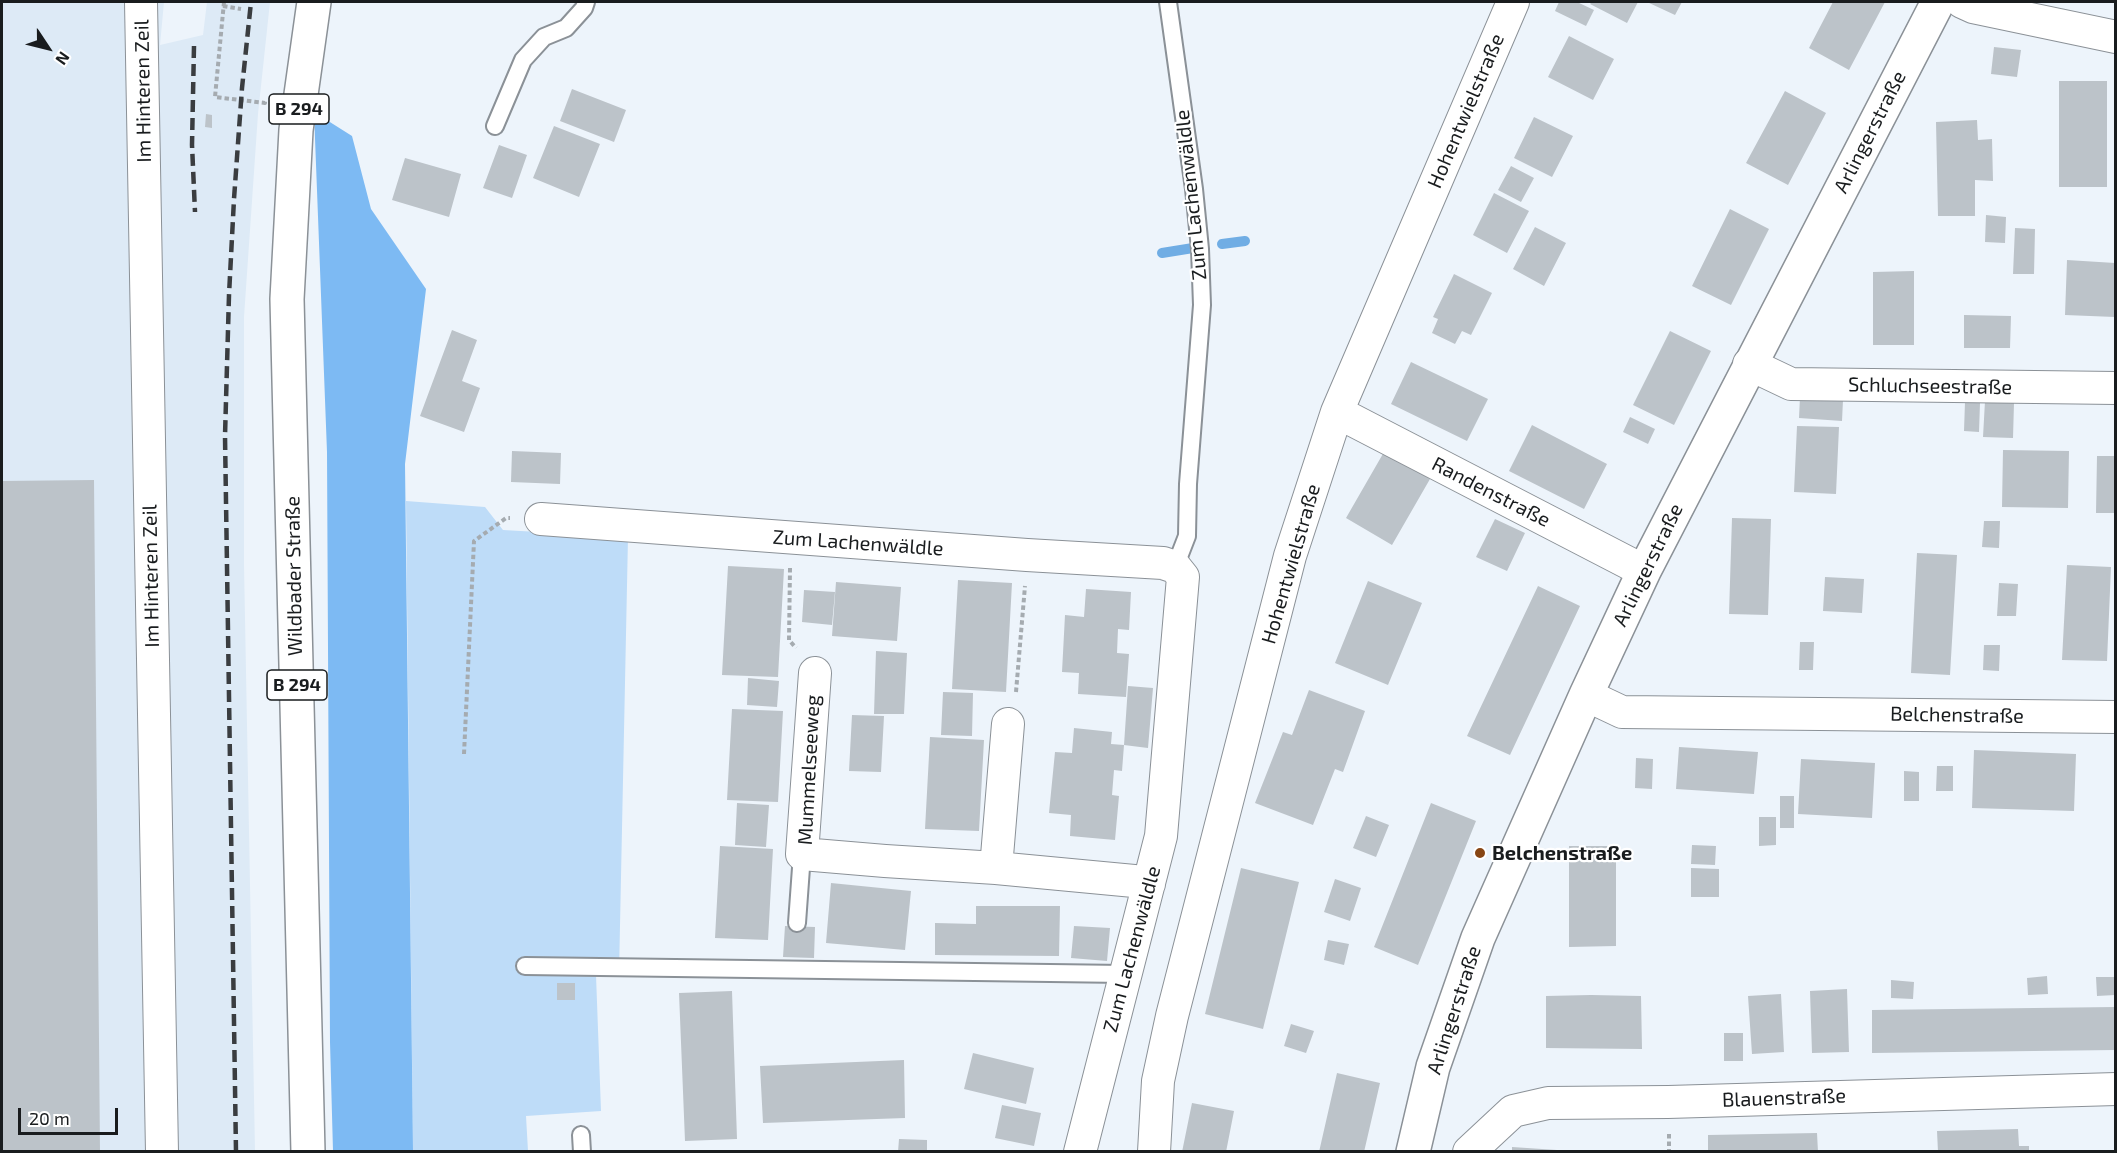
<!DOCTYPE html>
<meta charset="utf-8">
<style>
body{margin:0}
#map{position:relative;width:2117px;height:1153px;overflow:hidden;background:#edf4fb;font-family:"Exo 2",sans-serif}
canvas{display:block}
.frame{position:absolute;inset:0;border:3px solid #191c1e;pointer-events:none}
.north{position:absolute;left:18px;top:18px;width:60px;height:60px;-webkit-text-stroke:4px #fff;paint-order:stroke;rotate:125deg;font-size:16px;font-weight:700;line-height:24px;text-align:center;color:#191c1e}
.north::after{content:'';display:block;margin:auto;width:21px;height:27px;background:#191c1e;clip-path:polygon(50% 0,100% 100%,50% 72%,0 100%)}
.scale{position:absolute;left:18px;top:1108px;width:100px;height:27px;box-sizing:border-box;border:3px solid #191c1e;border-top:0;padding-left:8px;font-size:18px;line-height:21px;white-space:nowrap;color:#191c1e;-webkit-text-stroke:4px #fff;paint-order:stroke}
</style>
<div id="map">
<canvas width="2117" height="1153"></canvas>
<div class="frame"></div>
<div class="north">N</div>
<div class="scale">20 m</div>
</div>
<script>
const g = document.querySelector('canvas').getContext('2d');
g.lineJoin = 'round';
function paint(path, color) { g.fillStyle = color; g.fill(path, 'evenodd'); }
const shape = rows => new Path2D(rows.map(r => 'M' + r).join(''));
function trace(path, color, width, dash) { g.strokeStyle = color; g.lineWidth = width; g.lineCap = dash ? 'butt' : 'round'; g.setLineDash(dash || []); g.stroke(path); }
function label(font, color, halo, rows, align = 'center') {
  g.font = font + ' "Exo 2",sans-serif'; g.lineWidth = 4.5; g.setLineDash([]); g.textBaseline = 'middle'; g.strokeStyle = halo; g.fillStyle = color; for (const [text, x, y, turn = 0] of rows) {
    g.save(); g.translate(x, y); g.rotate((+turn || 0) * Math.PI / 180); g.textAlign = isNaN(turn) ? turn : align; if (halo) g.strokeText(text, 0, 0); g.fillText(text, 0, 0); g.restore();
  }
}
paint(shape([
 [2,2,164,2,160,45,203,35,207,2,270,2,258,114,244,317,244,565,255,1151,2,1152]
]), '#ddeaf6');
paint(shape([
 [406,501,485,507,503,530,628,537,619,974,596,975,601,1111,526,1116,528,1151,413,1151]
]), '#bedcf8');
paint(shape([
 [314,112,352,136,371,209,426,289,405,464,413,1151,333,1151,330,1042,327,452]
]), '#7dbaf3');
trace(shape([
 [1222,244,1245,241],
 [1162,253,1193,248]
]), '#70ade4', 10);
paint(shape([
 [1559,2,1577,2,1594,10,1586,26,1555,11],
 [1592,2,1638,2,1627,23,1590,4],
 [1647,2,1682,2,1675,15],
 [1833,2,1885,2,1849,70,1809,48],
 [1569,36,1614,59,1593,100,1548,77],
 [1994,47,2021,50,2017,77,1991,74],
 [2059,81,2107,81,2107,187,2059,187],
 [572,89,626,110,614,142,560,121],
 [1785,91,1826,113,1788,185,1746,163],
 [206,114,212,115,212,128,205,127],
 [1534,117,1573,136,1552,177,1514,158],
 [1977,120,1978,140,1992,139,1993,181,1975,180,1975,216,1938,216,1936,122],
 [554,126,600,144,579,197,533,178],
 [499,145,527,155,512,198,483,188],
 [405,158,461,174,449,217,392,200],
 [1511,166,1534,178,1521,202,1498,190],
 [1494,193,1529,211,1507,253,1473,235],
 [1730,209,1769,229,1731,305,1692,286],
 [1986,215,2006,217,2005,243,1985,242],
 [1535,227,1566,243,1544,286,1513,269],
 [2015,228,2035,229,2034,274,2013,274],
 [2067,260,2115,263,2115,317,2065,315],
 [1914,271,1914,345,1873,345,1873,272],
 [1454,274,1492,293,1471,335,1462,331,1455,344,1432,333,1438,319,1433,317],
 [1964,315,2011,316,2010,348,1964,348],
 [452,330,477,340,462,381,480,388,464,432,420,416],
 [1670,331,1711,351,1674,425,1633,405],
 [1411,362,1488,399,1467,441,1391,404],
 [1800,397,1843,400,1842,421,1799,418],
 [1985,401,2014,403,2013,438,1983,437],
 [1965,402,1980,403,1979,432,1964,431],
 [1630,417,1655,429,1648,444,1623,432],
 [1532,425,1607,464,1584,509,1509,471],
 [1797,426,1839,427,1836,494,1794,492],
 [2003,450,2069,451,2068,508,2002,507],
 [512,451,561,453,560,484,511,482],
 [1384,452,1430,479,1392,545,1346,518],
 [2097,456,2115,456,2115,513,2096,513],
 [94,480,100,1152,2,1152,2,481],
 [1732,518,1771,519,1768,615,1729,614],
 [1495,519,1525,533,1507,571,1476,557],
 [1984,521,2000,521,1999,548,1982,547],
 [1917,553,1957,555,1950,675,1911,673],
 [2067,565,2111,567,2107,661,2062,660],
 [728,566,784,569,778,677,722,675],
 [1825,577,1864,579,1862,613,1823,611],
 [958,580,1012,583,1006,692,952,689],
 [1368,581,1422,603,1388,685,1335,663],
 [836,582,901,587,897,641,832,636],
 [1999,583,2018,584,2016,616,1997,616],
 [1538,586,1580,606,1510,755,1467,736],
 [1086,589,1131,592,1129,630,1118,629,1117,653,1129,654,1126,697,1078,694,1079,673,1062,672,1065,615,1084,617],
 [804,590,835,592,832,625,802,622],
 [1800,642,1814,642,1813,670,1799,670],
 [1984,645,2000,645,1999,671,1983,670],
 [876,651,907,653,904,714,874,714],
 [748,678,779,681,777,707,747,705],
 [1128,686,1153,688,1148,748,1124,745,1122,771,1114,770,1112,795,1119,796,1115,840,1070,836,1071,815,1049,813,1055,752,1072,753,1074,728,1112,732,1111,744,1124,745],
 [1309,690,1365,711,1343,772,1335,769,1313,825,1255,803,1283,732,1292,735],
 [943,692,973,693,972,736,941,735],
 [732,709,783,711,778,802,727,800],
 [852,715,884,716,881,772,849,771],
 [930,737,984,740,979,831,925,829],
 [1679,747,1758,752,1754,794,1676,789],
 [1974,750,2076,754,2074,811,1972,808],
 [1636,758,1653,759,1652,789,1635,788],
 [1801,759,1875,763,1872,818,1798,814],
 [1937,766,1953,766,1953,791,1936,791],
 [1904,771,1919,772,1919,801,1904,801],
 [1780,796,1794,796,1794,828,1780,828],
 [737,803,769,805,766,847,735,845],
 [1431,803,1476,821,1418,965,1374,947],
 [1366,816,1389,825,1376,857,1353,848],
 [1759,817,1776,817,1776,845,1759,846],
 [1692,845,1716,846,1715,865,1691,864],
 [720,846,773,849,768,940,715,938],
 [1569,846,1616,846,1616,946,1569,947],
 [1241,868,1299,882,1263,1029,1205,1014],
 [1691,868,1719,869,1719,897,1691,897],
 [1335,879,1361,888,1350,921,1324,912],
 [831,883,911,891,905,950,826,943],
 [976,906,1060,906,1059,956,935,955,935,923,976,924],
 [785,926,815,927,814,958,783,957],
 [1074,926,1110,928,1107,961,1071,958],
 [1328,940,1349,944,1344,965,1324,960],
 [2047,976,2048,994,2028,995,2027,978],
 [2096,977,2115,977,2115,995,2097,996],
 [1891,980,1914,982,1913,999,1891,998],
 [557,983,575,983,575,1000,557,1000],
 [1847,989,1849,1052,1812,1053,1810,991],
 [732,991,737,1139,685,1141,679,993],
 [1781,994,1784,1052,1752,1054,1748,996],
 [1591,995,1641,996,1642,1049,1546,1048,1546,996],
 [2115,1007,2115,1050,1872,1053,1872,1010],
 [1291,1024,1314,1031,1306,1053,1284,1046],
 [1724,1033,1743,1033,1743,1061,1724,1061],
 [973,1053,1034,1068,1026,1104,964,1089],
 [904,1060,905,1118,763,1123,760,1066],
 [1337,1073,1380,1083,1364,1152,1319,1152],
 [1192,1103,1234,1111,1226,1152,1182,1152],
 [1002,1105,1041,1113,1034,1146,995,1138],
 [2018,1129,2019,1146,2029,1146,2029,1152,1938,1152,1937,1131],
 [1817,1133,1818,1152,1708,1152,1708,1135],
 [899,1139,927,1140,927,1152,898,1152],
 [1512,1147,1557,1150,1557,1152,1512,1152]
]), '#bcc3c9');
const lane = shape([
 [1168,2,1194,189,1200,249,1202,305,1188,484,1187,536,1175,567],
 [495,126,523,60,544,37,566,28,584,8,586,2],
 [797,923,802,854],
 [525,966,1125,974],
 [581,1135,582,1152]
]);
const street = shape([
 [141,2,162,1152],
 [1962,2,1973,7,2116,37],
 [1749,364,1791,384,2116,388],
 [1337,412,1644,571],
 [541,519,1027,555,1163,563,1175,567,1183,577,1161,836,1080,1152],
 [815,673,802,854,885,861,996,868,1134,881,1149,884],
 [1586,695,1622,712,2116,717],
 [996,868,1008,724],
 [1154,1152,1158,1081,1172,1016,1290,556,1337,412,1513,2],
 [1469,1152,1513,1111,1548,1103,1668,1102,2116,1089]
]);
const secondary = shape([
 [1413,1152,1433,1067,1478,938,1586,695,1644,571,1938,2]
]);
const primary = shape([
 [308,1152,287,299,296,130,314,2]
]);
trace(lane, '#8b9197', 20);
trace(street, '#8b9197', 34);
trace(secondary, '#8b9197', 36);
trace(primary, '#8b9197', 36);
trace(shape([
 [224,2,215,97,265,103,265,99],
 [223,6,241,9],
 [790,568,789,640,796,648],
 [1016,692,1025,586],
 [464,754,474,541,506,518,510,518],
 [1669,1134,1669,1152]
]), '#a5abb0', 4, [4.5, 3]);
trace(lane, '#fff', 16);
trace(street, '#fff', 32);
trace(secondary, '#fff', 33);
trace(primary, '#fff', 33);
trace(shape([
 [194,46,192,145,195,212],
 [236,1152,225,436,229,295,234,199,242,88,251,2]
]), '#3a3d40', 4.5, [12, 6]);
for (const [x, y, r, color] of [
 [1480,853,6,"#884614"]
]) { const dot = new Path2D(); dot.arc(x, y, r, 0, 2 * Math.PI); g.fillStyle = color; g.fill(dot); trace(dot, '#fff', 2); }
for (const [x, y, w] of [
 [299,109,60],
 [297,685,60]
]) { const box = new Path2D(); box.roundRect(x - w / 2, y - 15, w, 30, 4.5); g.fillStyle = '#fff'; g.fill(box); trace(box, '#191c1e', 1.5); }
label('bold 18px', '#191c1e', null, [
 ["B 294",299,109],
 ["B 294",297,685]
]);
label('20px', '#191c1e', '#fff', [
 ["Im Hinteren Zeil",143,91,-91],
 ["Hohentwielstraße",1466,111,-67],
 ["Arlingerstraße",1870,132,-63],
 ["Zum Lachenwäldle",1191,195,-96],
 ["Schluchseestraße",1930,386,1],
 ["Randenstraße",1491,492,27],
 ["Zum Lachenwäldle",858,543,4],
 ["Hohentwielstraße",1291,564,-74],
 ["Arlingerstraße",1648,565,-64],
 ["Im Hinteren Zeil",151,576,-91],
 ["Wildbader Straße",294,576,-91],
 ["Belchenstraße",1957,715,1],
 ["Mummelseeweg",809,770,-87],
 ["Zum Lachenwäldle",1132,949,-75],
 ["Arlingerstraße",1454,1010,-72],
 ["Blauenstraße",1784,1098,-2]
]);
label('bold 20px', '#191c1e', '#fff', [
 ["Belchenstraße",1492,853]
], 'left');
</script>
